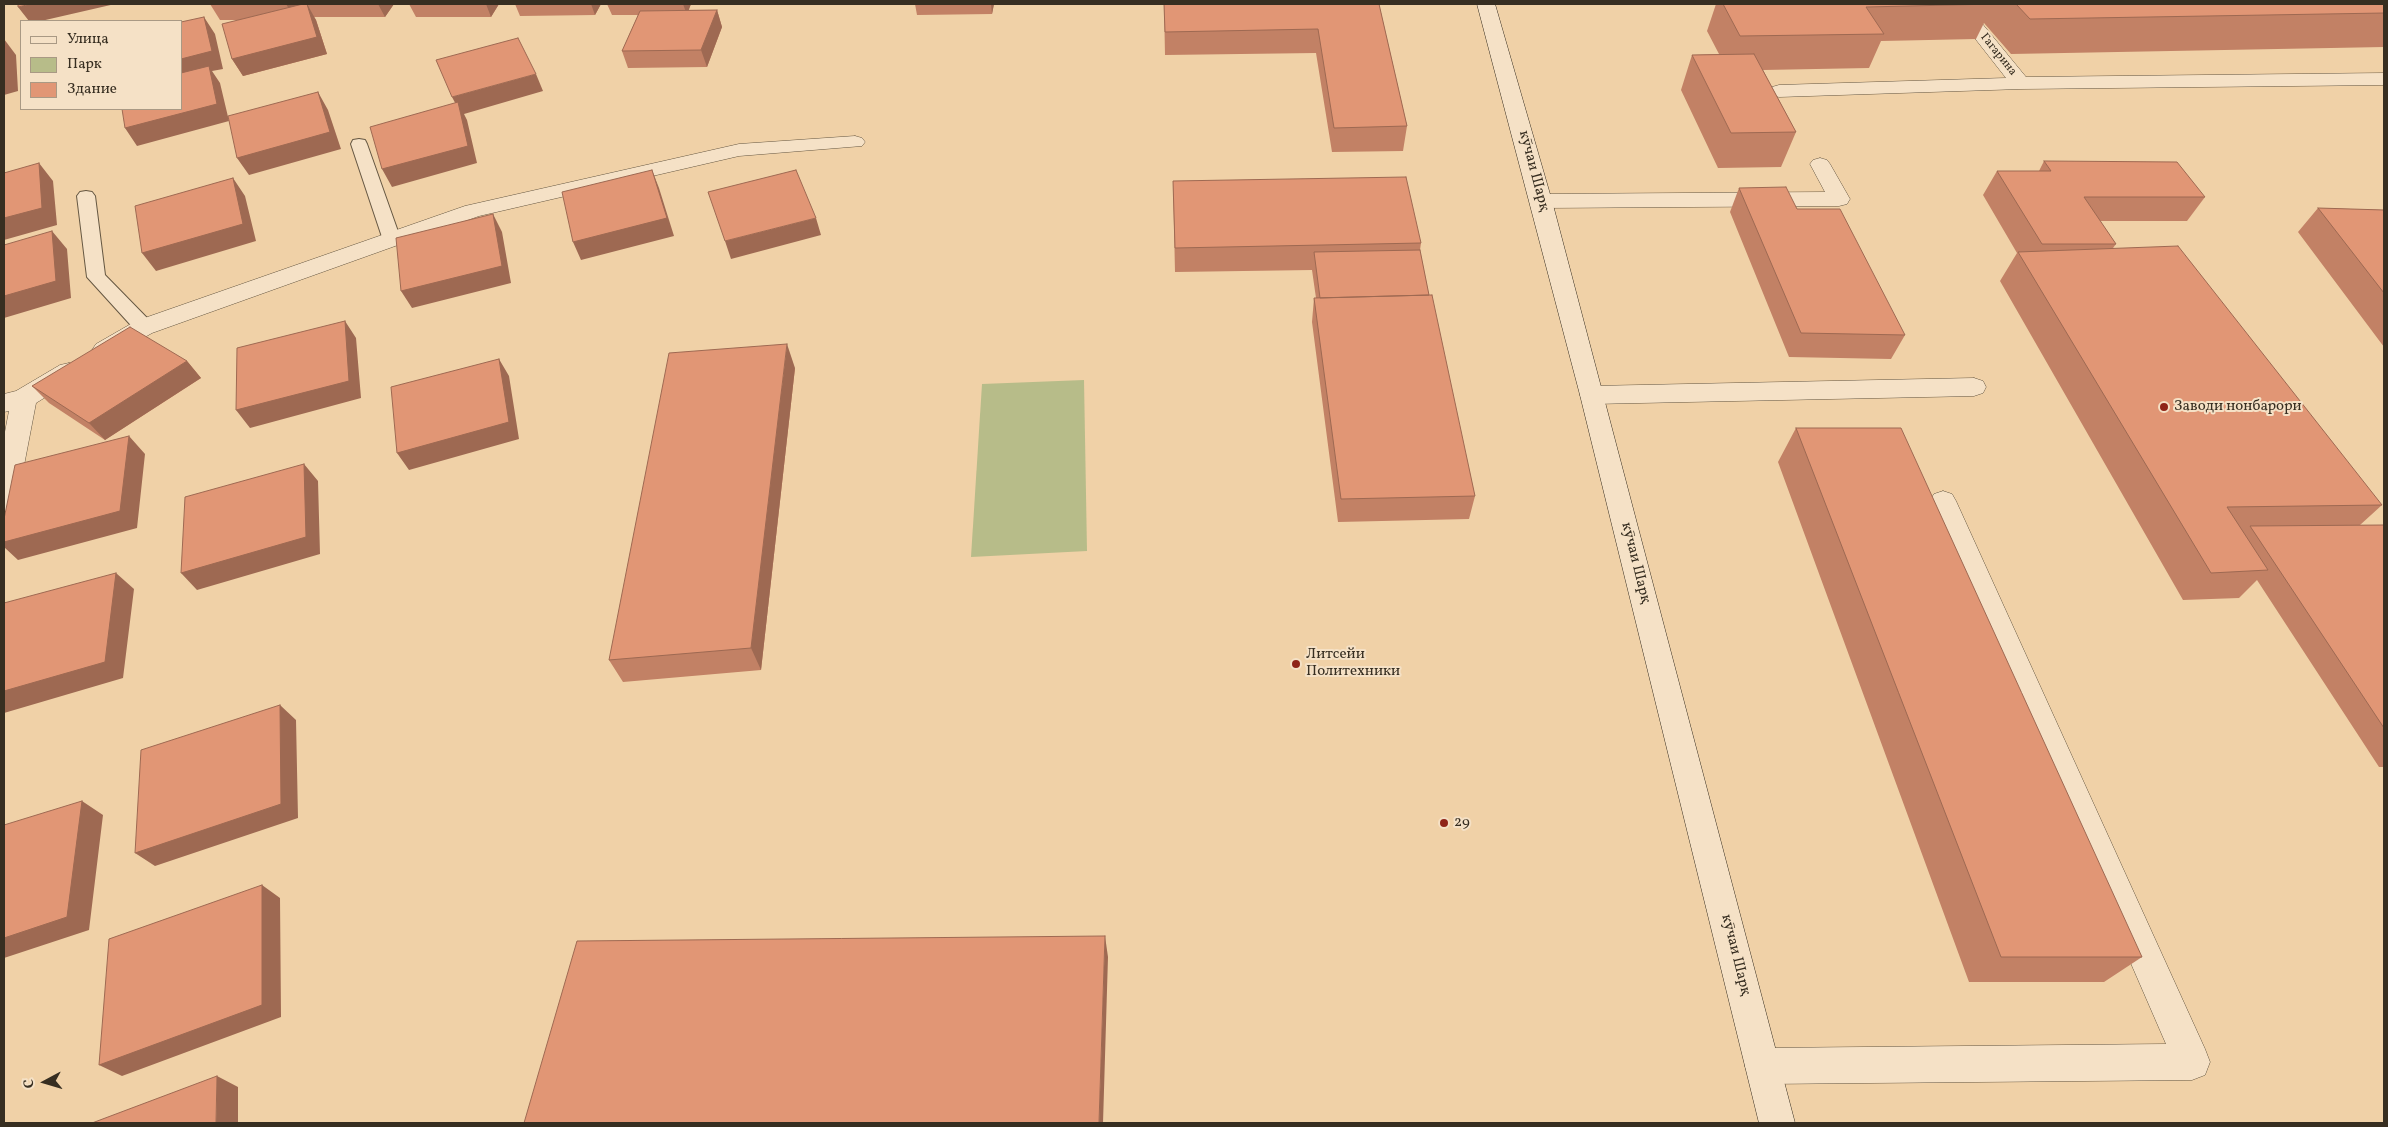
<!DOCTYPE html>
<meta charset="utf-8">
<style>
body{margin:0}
#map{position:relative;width:2388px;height:1127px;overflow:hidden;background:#f0d1a7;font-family:Vollkorn,serif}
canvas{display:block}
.frame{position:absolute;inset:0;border:5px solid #372e21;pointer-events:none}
.legend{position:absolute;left:20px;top:20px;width:162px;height:90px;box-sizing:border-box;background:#f5e1c6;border:1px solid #a99984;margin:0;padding:6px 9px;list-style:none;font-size:15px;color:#372e21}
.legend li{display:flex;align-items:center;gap:10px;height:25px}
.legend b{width:25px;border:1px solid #a99984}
.north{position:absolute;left:20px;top:1057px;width:50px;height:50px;-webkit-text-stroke:4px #f5e1c6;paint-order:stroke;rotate:264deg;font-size:14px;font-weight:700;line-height:20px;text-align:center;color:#372e21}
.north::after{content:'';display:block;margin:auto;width:18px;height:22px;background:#372e21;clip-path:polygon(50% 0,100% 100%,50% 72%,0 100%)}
</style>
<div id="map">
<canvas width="2388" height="1127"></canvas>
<div class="frame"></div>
<ul class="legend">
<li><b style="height:6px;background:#f5e1c6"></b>Улица</li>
<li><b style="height:14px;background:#b7bc89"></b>Парк</li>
<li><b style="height:14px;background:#e19675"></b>Здание</li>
</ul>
<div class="north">С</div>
</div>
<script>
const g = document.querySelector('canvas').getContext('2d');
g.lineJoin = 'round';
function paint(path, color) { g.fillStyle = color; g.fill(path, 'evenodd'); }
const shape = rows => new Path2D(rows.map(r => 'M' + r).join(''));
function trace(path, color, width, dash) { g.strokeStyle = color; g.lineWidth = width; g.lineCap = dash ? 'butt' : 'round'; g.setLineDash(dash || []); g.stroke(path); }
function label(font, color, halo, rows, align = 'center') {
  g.font = font + ' Vollkorn,serif'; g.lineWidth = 4; g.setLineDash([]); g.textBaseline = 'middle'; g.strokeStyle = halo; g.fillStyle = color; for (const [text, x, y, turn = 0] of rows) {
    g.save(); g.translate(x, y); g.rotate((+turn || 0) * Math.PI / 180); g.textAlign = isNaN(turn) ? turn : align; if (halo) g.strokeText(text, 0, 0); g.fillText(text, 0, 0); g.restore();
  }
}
paint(shape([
 [1084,380,1087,551,971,557,982,384]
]), '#b7bc89');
const service = shape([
 [359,139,365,140,367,144,401,240,398,244,392,246,386,244,383,240,351,144,353,140,359,139],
 [86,191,92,192,95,196,105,275,151,322,154,327,151,332,144,334,137,332,87,277,77,196,80,192,86,191]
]);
const minor = shape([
 [1948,4,1966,4,2026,77,2384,73,2384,85,2021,89,1779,97,1772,95,1769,91,1772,87,1779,85,2006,78,1948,4],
 [855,136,862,138,865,142,862,146,739,156,479,216,152,333,112,356,104,358,96,356,92,350,96,344,136,321,465,206,739,144,855,136],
 [1820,158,1827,160,1830,164,1850,199,1847,204,1839,206,1541,208,1533,206,1530,201,1533,196,1541,194,1825,192,1810,164,1813,160,1820,158],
 [69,363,78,365,81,371,78,377,36,403,17,502,13,509,4,512,4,437,9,411,4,412,4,394,16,391,60,365,69,363],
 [1974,378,1983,381,1986,387,1983,393,1974,396,1592,404,1583,401,1580,395,1583,389,1592,386,1974,378],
 [1943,491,1952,494,1956,501,2205,1049,2210,1062,2205,1075,2192,1080,1763,1084,1750,1079,1745,1066,1750,1053,1763,1048,2166,1044,1930,501,1934,494,1943,491]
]);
const secondary = shape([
 [1477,4,1495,4,1552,201,1795,1123,1759,1123,1580,395,1477,4]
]);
trace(service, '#655742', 2);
trace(minor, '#655742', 1);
trace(secondary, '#372e21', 1);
paint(service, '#f5e1c6');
paint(minor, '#f5e1c6');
paint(secondary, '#f5e1c6');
paint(shape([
 [210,4,394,4,385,17,314,17,316,20,327,54,243,76,232,59,239,20,220,20],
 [409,4,499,4,491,17,416,17],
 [515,4,601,4,595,15,520,16],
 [607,4,691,4,688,10,717,10,722,27,707,67,628,68,622,51,638,15,612,15],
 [915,4,994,4,992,14,917,15],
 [1164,4,1379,4,1407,126,1403,151,1332,152,1316,53,1165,55],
 [1716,4,2384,4,2384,47,2011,54,1984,23,1976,39,1881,41,1869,68,1763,70,1796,132,1781,167,1718,168,1681,90,1692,55,1719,54,1707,31],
 [2044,161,2205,197,2187,221,2100,221,2116,244,2113,248,2382,505,2360,525,2384,525,2384,767,2379,767,2257,580,2239,598,2183,600,2000,281,2017,253,1983,195,1997,171,2039,171],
 [1173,181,1421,243,1420,250,1429,295,1475,496,1469,519,1338,522,1312,322,1314,298,1316,298,1312,270,1175,272],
 [1739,188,1797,209,1905,335,1891,359,1789,357,1730,212],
 [2318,208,2384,210,2384,347,2298,232],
 [187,361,201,378,105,440,49,403,32,386],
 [795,368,761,670,623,682,609,660],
 [1796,428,2142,957,2104,982,1969,982,1778,462]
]), '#c28165');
paint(shape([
 [31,4,115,4,41,21,29,21,18,7],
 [286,4,301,4,304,8,295,19],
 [307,4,316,20,327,54,243,76,232,59],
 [378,4,394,4,385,17],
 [486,4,499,4,491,17],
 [591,4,601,4,595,15],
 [683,4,691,4,687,15],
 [991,4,994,4,992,14],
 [717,10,722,27,707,67,701,50],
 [204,17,215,34,223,69,212,71,220,83,229,121,137,146,125,128,181,79,181,59],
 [4,39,16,55,18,91,4,95],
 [536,74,543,91,464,114,467,120,477,163,392,187,382,169,461,114,452,97],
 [318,92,328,110,341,149,249,175,237,158],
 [39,163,53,181,57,225,4,240,4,218],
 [652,170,659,188,674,236,581,260,573,242],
 [233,178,245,196,256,241,156,271,142,253],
 [493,214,502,232,511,283,412,308,401,291],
 [816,218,821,235,731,259,725,241],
 [52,231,67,249,71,298,4,318,4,296],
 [345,321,356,338,361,398,250,428,236,410],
 [787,344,795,368,761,670,751,648],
 [499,359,509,376,519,439,409,470,397,453],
 [187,361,201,378,105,440,89,423],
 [129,436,145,454,137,528,18,560,4,547,4,542],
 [304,464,318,481,320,554,197,590,181,573],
 [116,573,134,589,123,678,4,713,4,691],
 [280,705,296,720,298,818,155,866,135,853],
 [82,801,103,815,89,930,4,958,4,938],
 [262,885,280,898,281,1017,122,1076,99,1065],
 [1105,936,1108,957,1103,1123,1099,1123],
 [217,1076,238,1087,238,1123,216,1123]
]), '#9e6952');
const building = shape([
 [18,4,31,4,18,7,18,4],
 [303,4,307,4,317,37,232,59,222,24,303,4],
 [1164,4,1379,4,1407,126,1334,128,1318,29,1165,32,1164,4],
 [1723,4,1994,4,1866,7,1884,34,1740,36,1723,4],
 [2016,4,2384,4,2384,13,2030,19,2016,4],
 [717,10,701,50,622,51,640,11,717,10],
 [204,17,212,51,181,59,181,22,204,17],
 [518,38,536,74,452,97,436,60,518,38],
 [1754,54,1796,132,1731,133,1692,55,1754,54],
 [209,66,217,104,125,128,122,109,181,109,181,73,209,66],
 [318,92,330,132,237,158,228,116,318,92],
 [458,102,468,146,382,169,370,127,458,102],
 [2044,161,2177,162,2205,197,2084,197,2116,244,2042,244,1997,171,2051,171,2044,161],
 [39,163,42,208,4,218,4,173,39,163],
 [652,170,667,218,573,242,562,192,652,170],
 [796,170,816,218,725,241,708,192,796,170],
 [1406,177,1421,243,1175,248,1173,181,1406,177],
 [233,178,243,224,142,253,135,206,233,178],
 [1786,187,1797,209,1840,209,1905,335,1801,333,1739,188,1786,187],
 [2318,208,2384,210,2384,293,2318,208],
 [493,214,502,266,401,291,396,238,493,214],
 [52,231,56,281,4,296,4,245,52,231],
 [2178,246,2382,505,2227,507,2268,570,2211,573,2018,252,2178,246],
 [1420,250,1429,295,1320,298,1314,252,1420,250],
 [1432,295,1475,496,1341,499,1314,298,1432,295],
 [345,321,349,381,236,410,237,348,345,321],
 [130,327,187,361,89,423,32,386,130,327],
 [787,344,751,648,609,660,669,353,787,344],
 [499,359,509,422,397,453,391,387,499,359],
 [1796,428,1901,428,2142,957,2001,957,1796,428],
 [129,436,120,511,4,542,4,519,15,465,129,436],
 [304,464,306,537,181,573,185,497,304,464],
 [2384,525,2384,728,2250,526,2384,525],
 [116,573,105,662,4,691,4,603,116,573],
 [280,705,281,804,135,853,141,750,280,705],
 [82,801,67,917,4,938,4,825,82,801],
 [262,885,262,1005,99,1065,109,939,262,885],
 [1105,936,1099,1123,524,1123,577,941,1105,936],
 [217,1076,216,1123,92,1123,217,1076]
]);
paint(building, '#e19675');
trace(building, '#9e6952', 1);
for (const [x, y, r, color] of [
 [2164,407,5,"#8f2418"],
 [1296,664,5,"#8f2418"],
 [1444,823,5,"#8f2418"]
]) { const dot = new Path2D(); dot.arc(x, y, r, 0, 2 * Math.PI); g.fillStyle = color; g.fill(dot); trace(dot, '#f5e1c6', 2); }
label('12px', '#372e21', '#f5e1c6', [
 ["Гагарина",1998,55,51]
]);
label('15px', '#372e21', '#f5e1c6', [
 ["кӯчаи Шарқ",1533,171,75],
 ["кӯчаи Шарқ",1635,563,76],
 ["кӯчаи Шарқ",1735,955,76]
]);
label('15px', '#372e21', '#f5e1c6', [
 ["Заводи нонбарори",2174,407],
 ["Литсейи",1306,655],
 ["Политехники",1306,672],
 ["29",1454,823]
], 'left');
</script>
